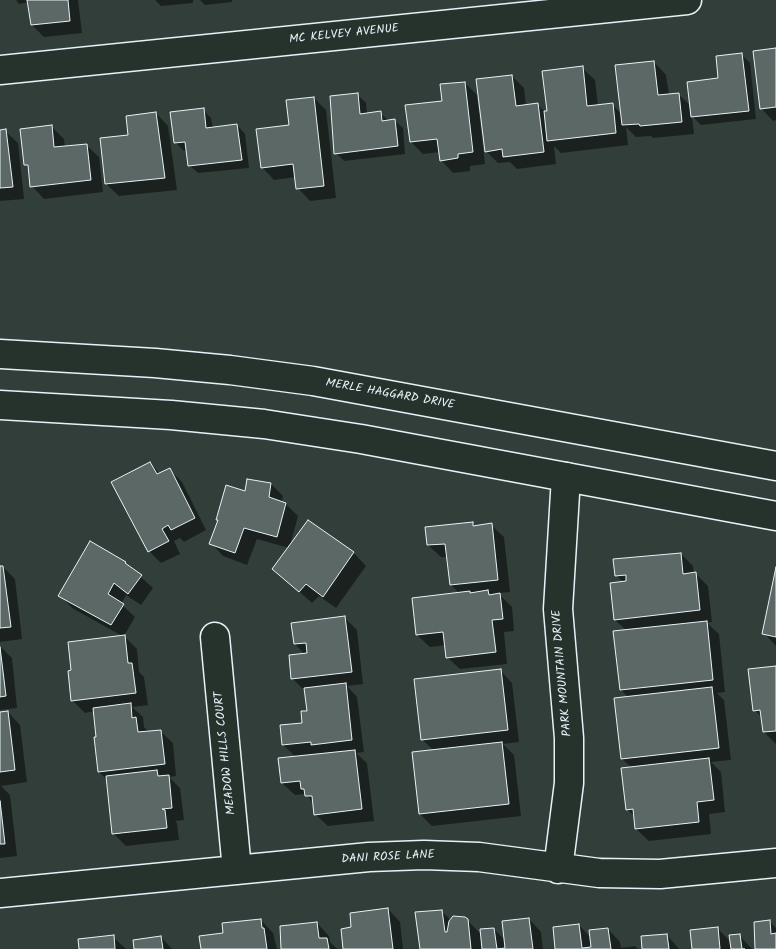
<!DOCTYPE html>
<style>
body{margin:0}
canvas{display:block;background:#323e39}
</style>
<canvas width="776" height="949"></canvas>
<script>
const g = document.querySelector('canvas').getContext('2d');
g.lineJoin = 'round';
function paint(path, color) { g.fillStyle = color; g.fill(path, 'evenodd'); }
const shape = rows => new Path2D(rows.map(r => 'M' + r).join(''));
function trace(path, color, width, dash) { g.strokeStyle = color; g.lineWidth = width; g.lineCap = dash ? 'butt' : 'round'; g.setLineDash(dash || []); g.stroke(path); }
function label(font, color, halo, rows, align = 'center') {
  g.font = font + ' Kalam,sans-serif'; g.lineWidth = 4; g.setLineDash([]); g.textBaseline = 'middle'; g.strokeStyle = halo; g.fillStyle = color; for (const [text, x, y, turn = 0] of rows) {
    g.save(); g.translate(x, y); g.rotate((+turn || 0) * Math.PI / 180); g.textAlign = isNaN(turn) ? turn : align; if (halo) g.strokeText(text, 0, 0); g.fillText(text, 0, 0); g.restore();
  }
}
paint(shape([
 [16,0,78,0,82,33,44,37,32,25,29,2,19,4],
 [155,0,193,0,193,3,161,6],
 [200,0,232,0,232,2,205,5],
 [776,49,776,120,773,121,761,108],
 [741,54,750,63,756,119,701,125,692,116,694,134,653,138,651,136,636,137,626,127,628,145,561,153,554,146,556,164,517,169,510,162,498,163,486,151,512,76,524,88,526,106,538,105,545,112,549,112,582,68,595,80,598,106,612,104,622,115,654,62,666,75,669,95,678,94,692,107,720,80],
 [465,83,477,95,485,164,470,166,470,171,453,173,441,160,440,152,423,154,411,142,443,102],
 [358,95,366,103,367,114,380,113,389,121,394,120,403,128,405,154,344,161,336,153],
 [314,98,326,110,336,198,310,201,298,188,296,177,274,180,262,167,290,126],
 [203,110,211,118,213,128,237,125,245,134,249,168,198,173,189,165,187,150,184,151,175,142],
 [156,113,168,126,177,190,119,196,106,184],
 [52,127,64,139,65,147,86,145,99,157,103,192,44,199,32,186,30,169,26,165],
 [0,131,5,131,18,143,24,199,0,201],
 [150,463,160,474,169,469,182,482,206,530,184,542,180,538,174,541,180,554,161,563,149,551],
 [271,484,283,496,282,502,286,504,298,516,290,546,308,521,354,553,366,566,336,608,319,596,312,603,274,569,289,548,257,539,247,565,223,556,211,543,246,492],
 [472,523,476,526,491,525,504,537,510,592,498,593,512,607,514,631,504,632,507,664,460,669,447,657,446,645,430,647,417,635,459,593,451,585,448,557,441,557,428,545],
 [90,543,125,563,153,588,141,605,126,595,121,604,135,617,124,636,137,649,139,672,144,677,148,705,132,707,143,717,144,727,148,731,160,731,173,743,176,776,169,777,180,788,184,820,175,821,177,823,179,840,126,846,114,834,107,780,99,772,95,711,85,713,72,700,124,637,72,608,60,595],
 [681,554,693,566,694,574,696,574,708,586,712,622,707,623,719,634,725,692,717,693,724,700,731,760,711,762,721,772,725,812,709,814,711,834,649,841,636,829,635,817,627,809,632,768,622,759,629,698,621,690,615,632,627,631,615,620,623,582,616,575],
 [0,567,3,567,15,579,22,639,0,642],
 [776,573,776,646,764,633],
 [345,618,357,630,363,684,347,686,357,697,364,752,356,753,367,763,374,821,328,826,315,814,314,804,306,794,295,795,282,783,296,757,283,745,303,724,308,712,305,691,292,678,305,655,295,644],
 [0,646,12,658,17,708,0,710],
 [776,667,776,744,764,732,762,718,755,710],
 [500,670,512,683,519,742,503,744,514,755,521,816,432,826,420,814,434,751,423,740],
 [8,712,20,725,27,782,1,786,10,795,17,856,0,858,0,713],
 [388,909,400,922,403,949,344,949,353,929],
 [441,911,451,920,465,918,481,934,494,929,505,940,529,919,541,932,543,949,421,949],
 [261,920,273,933,277,949,202,949,225,934],
 [769,921,776,928,776,949,757,949],
 [317,923,329,936,330,942,337,949,284,949],
 [579,925,591,938,608,929,620,942,621,948,635,946,638,949,556,949],
 [717,928,731,942,740,936,752,949,694,949],
 [667,935,679,949,643,949],
 [113,937,126,949,81,949],
 [161,937,172,949,135,949]
]), '#0007');
const building = shape([
 [27,0,68,0,70,21,31,25,27,0],
 [776,48,776,107,760,109,753,51,776,48],
 [742,53,749,111,691,117,687,82,718,78,716,56,742,53],
 [654,61,658,95,679,93,682,122,640,126,639,124,622,125,615,65,654,61],
 [583,66,587,106,613,103,616,133,547,141,544,111,547,111,542,71,583,66],
 [512,75,516,106,538,103,544,152,503,157,502,149,485,152,476,79,512,75],
 [465,82,473,152,458,154,458,158,440,161,437,139,410,142,405,105,442,101,440,84,465,82],
 [358,93,360,114,381,111,382,121,395,119,398,146,334,154,330,96,358,93],
 [314,97,324,186,296,189,293,164,261,168,256,129,289,125,286,100,314,97],
 [204,108,206,128,237,124,242,160,188,166,185,142,174,143,170,112,204,108],
 [156,112,165,178,105,184,100,138,128,135,126,116,156,112],
 [52,125,54,147,87,144,91,180,30,187,28,165,24,165,20,129,52,125],
 [6,129,13,187,0,188,0,130,6,129],
 [150,462,157,474,170,468,195,518,171,530,168,525,162,529,169,541,148,552,111,482,150,462],
 [247,479,271,483,269,497,286,503,277,537,244,528,235,553,209,544,218,520,216,520,226,485,245,491,247,479],
 [308,520,354,552,323,597,306,584,299,592,272,569,308,520],
 [473,522,473,526,492,523,498,580,450,585,445,544,427,545,425,527,473,522],
 [90,541,126,562,125,563,142,575,128,594,114,583,108,594,124,604,111,625,58,596,90,541],
 [681,553,683,574,696,572,700,610,614,620,610,583,626,581,626,575,615,576,613,559,681,553],
 [0,566,3,566,11,627,0,628,0,566],
 [776,567,776,637,762,634,776,567],
 [488,590,489,595,500,593,503,619,492,620,496,652,446,658,443,632,416,635,412,598,470,591,470,593,488,590],
 [345,616,352,672,291,679,289,655,307,653,306,643,294,644,291,623,345,616],
 [707,621,713,680,620,690,613,631,707,621],
 [125,635,128,663,132,663,136,693,71,701,68,671,71,670,68,642,125,635],
 [0,647,6,696,0,697,0,647],
 [776,666,776,731,763,732,760,710,753,711,748,669,776,666],
 [501,669,508,730,421,740,414,679,501,669],
 [346,683,352,740,311,745,311,742,282,745,280,725,302,723,301,711,307,711,304,688,346,683],
 [712,687,719,748,621,759,614,698,712,687],
 [131,703,132,718,136,717,138,732,161,730,165,764,98,772,94,737,96,737,93,708,131,703],
 [8,711,15,770,0,772,0,712,8,711],
 [502,742,509,804,419,814,412,752,502,742],
 [355,750,362,809,314,815,312,796,305,796,304,789,301,789,300,781,281,783,278,758,355,750],
 [709,758,714,800,697,802,699,822,635,829,633,809,626,810,621,768,709,758],
 [157,770,158,776,169,775,172,808,162,809,165,810,167,828,112,834,106,776,157,770],
 [0,801,5,844,0,844,0,801],
 [388,908,393,949,343,949,341,929,351,927,350,913,388,908],
 [442,910,445,932,447,932,449,921,453,916,465,917,468,919,471,949,420,949,415,912,442,910],
 [529,918,533,949,482,949,480,929,494,928,497,949,505,948,502,921,529,918],
 [261,919,262,928,264,928,267,949,201,949,199,936,223,933,222,923,261,919],
 [770,920,771,934,776,933,776,949,755,949,754,922,770,920],
 [317,922,319,938,327,938,329,949,281,949,280,926,317,922],
 [579,924,582,948,591,947,589,930,608,928,611,949,555,949,553,927,579,924],
 [718,927,720,949,692,949,690,930,718,927],
 [667,934,669,949,642,949,641,936,667,934],
 [740,934,742,949,745,949,731,949,729,935,740,934],
 [114,935,115,949,79,949,78,939,114,935],
 [161,936,163,949,134,949,133,940,161,936]
]);
paint(building, '#5c6865');
trace(building, '#e8f1f8', 1);
const minor = shape([
 [0,70,687,0],
 [215,637,237,870],
 [558,869,569,783,569,738,558,609,566,477],
 [0,893,369,857,424,855,479,857,599,873,660,874,776,863]
]);
const major = shape([
 [0,354,155,363,230,370,313,381,776,466],
 [0,405,171,415,264,424,361,439,776,516]
]);
trace(minor, '#e8f1f8', 31);
trace(major, '#e8f1f8', 31);
trace(minor, '#26332d', 28);
trace(major, '#26332d', 28);
label('12px', '#e8f1f8', '#26332d', [
 ["MC KELVEY AVENUE",344,35,-6],
 ["MERLE HAGGARD DRIVE",390,395,10],
 ["PARK MOUNTAIN DRIVE",563,673,-95],
 ["MEADOW HILLS COURT",226,753,-96],
 ["DANI ROSE LANE",388,858,-3]
]);
</script>
